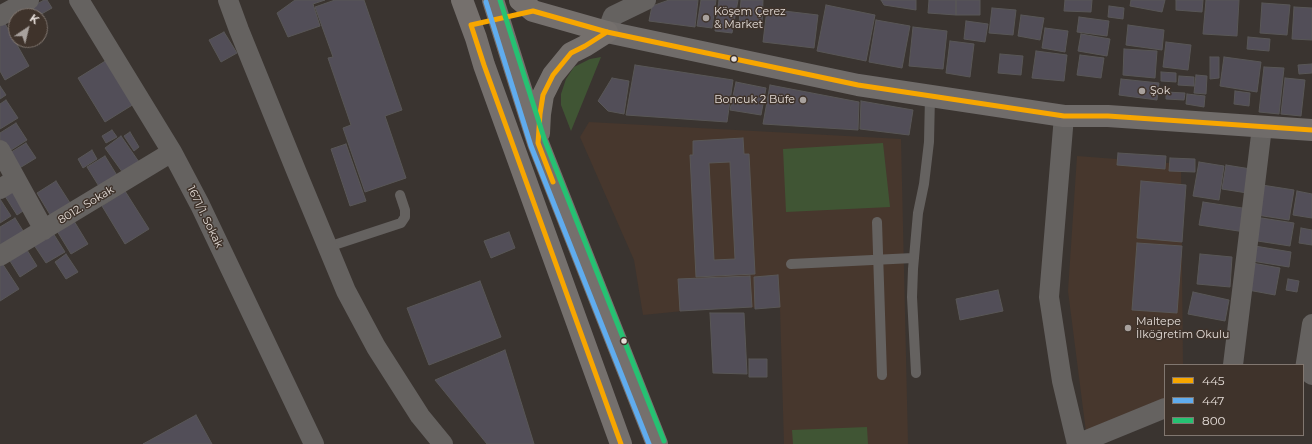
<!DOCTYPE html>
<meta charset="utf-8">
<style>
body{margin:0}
#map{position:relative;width:1312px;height:444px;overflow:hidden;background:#3a3430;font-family:Montserrat,sans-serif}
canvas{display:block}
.legend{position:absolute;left:1164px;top:364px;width:140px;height:72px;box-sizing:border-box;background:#3f332b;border:1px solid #817770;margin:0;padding:5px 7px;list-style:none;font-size:12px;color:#e4dcd7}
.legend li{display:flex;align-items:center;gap:8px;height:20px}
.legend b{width:20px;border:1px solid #817770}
.north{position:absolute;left:8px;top:8px;width:40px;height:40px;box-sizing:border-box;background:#3f332b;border:1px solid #817770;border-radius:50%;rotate:35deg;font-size:11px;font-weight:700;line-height:16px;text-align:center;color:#e4dcd7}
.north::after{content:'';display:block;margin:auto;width:14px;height:18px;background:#a8a19d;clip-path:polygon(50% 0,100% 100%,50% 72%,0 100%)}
</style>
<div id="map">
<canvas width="1312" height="444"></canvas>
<ul class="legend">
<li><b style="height:5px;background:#f7a600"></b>445</li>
<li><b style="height:5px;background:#60acee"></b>447</li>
<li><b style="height:5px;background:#26c172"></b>800</li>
</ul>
<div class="north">K</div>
</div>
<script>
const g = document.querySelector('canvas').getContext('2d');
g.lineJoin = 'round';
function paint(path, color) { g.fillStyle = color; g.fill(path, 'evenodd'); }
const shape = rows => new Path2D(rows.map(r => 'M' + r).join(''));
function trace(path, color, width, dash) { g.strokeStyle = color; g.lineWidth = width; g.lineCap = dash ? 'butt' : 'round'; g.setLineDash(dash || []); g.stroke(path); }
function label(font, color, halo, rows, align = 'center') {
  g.font = font + ' Montserrat,sans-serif'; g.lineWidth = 3; g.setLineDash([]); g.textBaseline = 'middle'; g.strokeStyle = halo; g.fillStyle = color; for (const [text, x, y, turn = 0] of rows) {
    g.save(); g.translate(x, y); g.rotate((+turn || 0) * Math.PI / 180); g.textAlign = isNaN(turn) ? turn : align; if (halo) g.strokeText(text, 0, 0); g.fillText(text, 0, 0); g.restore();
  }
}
paint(shape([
 [589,122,901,139,908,444,784,444,780,308,723,307,643,315,634,260,580,137],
 [1077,156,1181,164,1183,365,1165,365,1165,398,1086,432,1068,291]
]), '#47372d');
paint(shape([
 [601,57,571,131,561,105,561,94,566,79,574,67,590,59],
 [883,143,890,207,786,212,783,149],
 [867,427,868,444,793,444,792,430]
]), '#405534');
const building = shape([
 [44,0,47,0,52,8,38,16,25,16,23,12,44,0],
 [295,0,325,0,313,4,320,26,288,37,277,13,295,0],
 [335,0,364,0,402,110,385,116,406,178,365,192,343,128,351,125,328,58,333,57,315,7,335,0],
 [669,0,698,0,695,27,649,21,652,6,669,0],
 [701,0,716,0,712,28,697,26,701,0],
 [719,0,738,0,732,33,715,31,719,0],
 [741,0,763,0,762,25,739,24,741,0],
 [881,0,916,0,916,10,884,5,881,0],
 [929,0,956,0,956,15,928,13,929,0],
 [956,0,980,0,980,15,956,15,956,0],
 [1065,0,1092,0,1091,12,1064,11,1065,0],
 [1131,0,1165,0,1162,12,1130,6,1131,0],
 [1176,0,1203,0,1202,12,1176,10,1176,0],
 [1206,0,1239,0,1237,36,1203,34,1206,0],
 [1262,3,1290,5,1287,35,1260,33,1262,3],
 [826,5,875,15,866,61,817,51,826,5],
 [1109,6,1124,8,1123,19,1108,17,1109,6],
 [1294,7,1312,8,1312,40,1292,39,1294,7],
 [992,8,1016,10,1013,35,989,33,992,8],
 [767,9,818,15,814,48,763,42,767,9],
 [1021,15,1044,18,1040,40,1018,36,1021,15],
 [1079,17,1109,21,1107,36,1077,32,1079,17],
 [3,20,29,66,5,80,0,71,0,22,3,20],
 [876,20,910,26,902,68,869,62,876,20],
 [966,21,988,24,985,42,964,39,966,21],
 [1128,25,1164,30,1162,50,1126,45,1128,25],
 [913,27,947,31,943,69,909,66,913,27],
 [1045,28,1068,31,1065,52,1042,48,1045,28],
 [224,32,237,53,221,62,209,40,224,32],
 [1081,34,1110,39,1107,56,1078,51,1081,34],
 [1248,37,1270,39,1269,51,1247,49,1248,37],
 [950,41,974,44,970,77,946,73,950,41],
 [1166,42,1191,45,1188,70,1163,67,1166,42],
 [1124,49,1157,51,1155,78,1123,75,1124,49],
 [1036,51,1067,55,1064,81,1032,78,1036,51],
 [1000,54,1023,56,1021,75,998,73,1000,54],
 [1080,55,1104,58,1101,78,1077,75,1080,55],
 [1210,57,1219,57,1219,78,1210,79,1210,57],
 [1224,57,1261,62,1257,92,1220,86,1224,57],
 [107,60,134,104,105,122,78,78,107,60],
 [1312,64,1312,73,1299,74,1298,65,1312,64],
 [635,65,733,80,727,122,626,115,635,65],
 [1264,67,1284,68,1279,114,1259,112,1264,67],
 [1161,72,1176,73,1176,82,1161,81,1161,72],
 [1196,75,1207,76,1206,94,1194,93,1196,75],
 [1179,76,1194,77,1194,86,1178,85,1179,76],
 [612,78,629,81,624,114,608,111,598,101,612,78],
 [1285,78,1305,80,1301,116,1281,114,1285,78],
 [1121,79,1159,83,1157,100,1119,95,1121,79],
 [736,82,766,88,761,115,730,110,736,82],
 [770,85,859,102,858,130,763,124,770,85],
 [0,86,6,95,0,99,0,86],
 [1235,91,1250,93,1249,106,1234,104,1235,91],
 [1166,92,1185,93,1184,100,1166,99,1166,92],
 [1187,94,1205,96,1204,107,1186,104,1187,94],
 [6,100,18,118,0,129,0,104,6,100],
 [861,101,913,110,909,135,860,129,861,101],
 [16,123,27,140,8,152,0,139,0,133,16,123],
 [112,130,117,137,106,143,102,136,112,130],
 [130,132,139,147,134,151,124,136,130,132],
 [121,136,139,162,123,173,105,148,121,136],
 [743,138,744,154,749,154,755,274,696,277,690,155,693,155,693,141,743,138],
 [730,162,735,259,714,260,709,163,730,162],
 [26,143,36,158,18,169,8,154,26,143],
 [346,144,366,201,350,206,331,149,346,144],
 [92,150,97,159,83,168,78,159,92,150],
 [1118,153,1166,156,1165,169,1117,165,1118,153],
 [105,156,118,177,100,188,87,167,105,156],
 [1170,158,1195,159,1195,172,1169,171,1170,158],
 [1199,162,1224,166,1219,200,1193,196,1199,162],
 [1226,165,1251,169,1247,193,1222,189,1226,165],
 [56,181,72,206,52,218,37,193,56,181],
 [1141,181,1186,185,1182,242,1137,238,1141,181],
 [1262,185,1294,190,1289,220,1257,215,1262,185],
 [15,186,29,207,17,215,3,193,15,186],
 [125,191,149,229,125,244,102,206,125,191],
 [1297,191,1312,194,1312,218,1293,215,1297,191],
 [0,199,11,216,0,223,0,199],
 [1203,202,1249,209,1245,232,1199,225,1203,202],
 [1255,217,1294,223,1290,246,1251,240,1255,217],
 [15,218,25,234,0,249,0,227,15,218],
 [74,221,88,244,71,254,57,231,74,221],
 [1301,228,1312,230,1312,245,1299,243,1301,228],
 [509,232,515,248,491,258,484,241,509,232],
 [53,233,65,252,46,263,34,245,53,233],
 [1137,243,1182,246,1177,313,1132,310,1137,243],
 [1255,246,1291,252,1289,267,1252,261,1255,246],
 [27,250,37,266,20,277,10,261,27,250],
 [66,254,78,272,66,279,55,262,66,254],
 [1200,254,1232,257,1230,287,1197,284,1200,254],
 [2,263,19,289,0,301,0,264,2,263],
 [1252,263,1280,268,1275,295,1248,290,1252,263],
 [778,275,780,307,755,309,754,277,778,275],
 [750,276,752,307,680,311,678,279,750,276],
 [1288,279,1299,281,1297,292,1286,290,1288,279],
 [480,281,501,337,429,365,407,308,480,281],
 [998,290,1003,311,960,320,956,299,998,290],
 [1193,292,1229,300,1225,321,1188,314,1193,292],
 [710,313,744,313,747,374,713,373,710,313],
 [505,350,534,444,487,444,435,380,505,350],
 [749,359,767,359,767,377,749,377,749,359],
 [196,415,212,444,143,444,196,415]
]);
paint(building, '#524e58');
trace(building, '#595757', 1);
trace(shape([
 [877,222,882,375],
 [328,247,401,223,405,217,405,210,400,195],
 [791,264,913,258],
 [916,373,912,297,913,269,918,213,924,184,929,142,930,96]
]), '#656260', 10);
trace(shape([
 [79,0,172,152,200,205,314,444],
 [228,0,239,30,297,173,346,291,376,347,420,416,443,444],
 [0,16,29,0],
 [607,32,613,16,646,0],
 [1064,116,1049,297,1062,381,1077,444],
 [0,150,44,230],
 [0,189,16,179],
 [0,256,172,152],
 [1312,324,1305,369,1312,375],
 [1233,365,1262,127],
 [1077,444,1165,408]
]), '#656260', 20);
trace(shape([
 [607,32,858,85,1064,116,1108,116,1312,130]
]), '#706c6a', 22);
trace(shape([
 [462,0,476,38,484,65,621,444],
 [493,0,538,143,657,444],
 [520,0,533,11,607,32],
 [539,133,540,114,543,95,553,75,571,53,585,46,607,32]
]), '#75706d', 22);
trace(shape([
 [553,182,538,143,540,114,543,95,553,75,571,53,585,46,607,32],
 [621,444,484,65,471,25,533,11,607,32,858,85,1064,116,1108,116,1312,130]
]), '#f7a600', 5);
trace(shape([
 [486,2,531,146,649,444]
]), '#60acee', 5);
trace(shape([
 [500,0,545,141,664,441]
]), '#26c172', 5);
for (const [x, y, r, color] of [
 [706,18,4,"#a8a19d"],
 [734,59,3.5,"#e4dcd7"],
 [1142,91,4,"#a8a19d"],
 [803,100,4,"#a8a19d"],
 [1128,328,4,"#a8a19d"],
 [624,341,3.5,"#e4dcd7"]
]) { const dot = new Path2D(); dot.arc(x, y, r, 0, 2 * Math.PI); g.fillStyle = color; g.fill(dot); trace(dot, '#3f332b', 1.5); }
label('11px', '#e4dcd7', '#3f332b', [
 ["Köşem Çerez",714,12],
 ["& Market",714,25],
 ["Şok",1150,91],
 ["Boncuk 2 Büfe",795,100,"right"],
 ["Maltepe",1136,322],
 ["İlköğretim Okulu",1136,335]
], 'left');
label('11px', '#e4dcd7', '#3f332b', [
 ["8012. Sokak",86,205,-31],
 ["1671/1. Sokak",205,217,64]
]);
</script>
